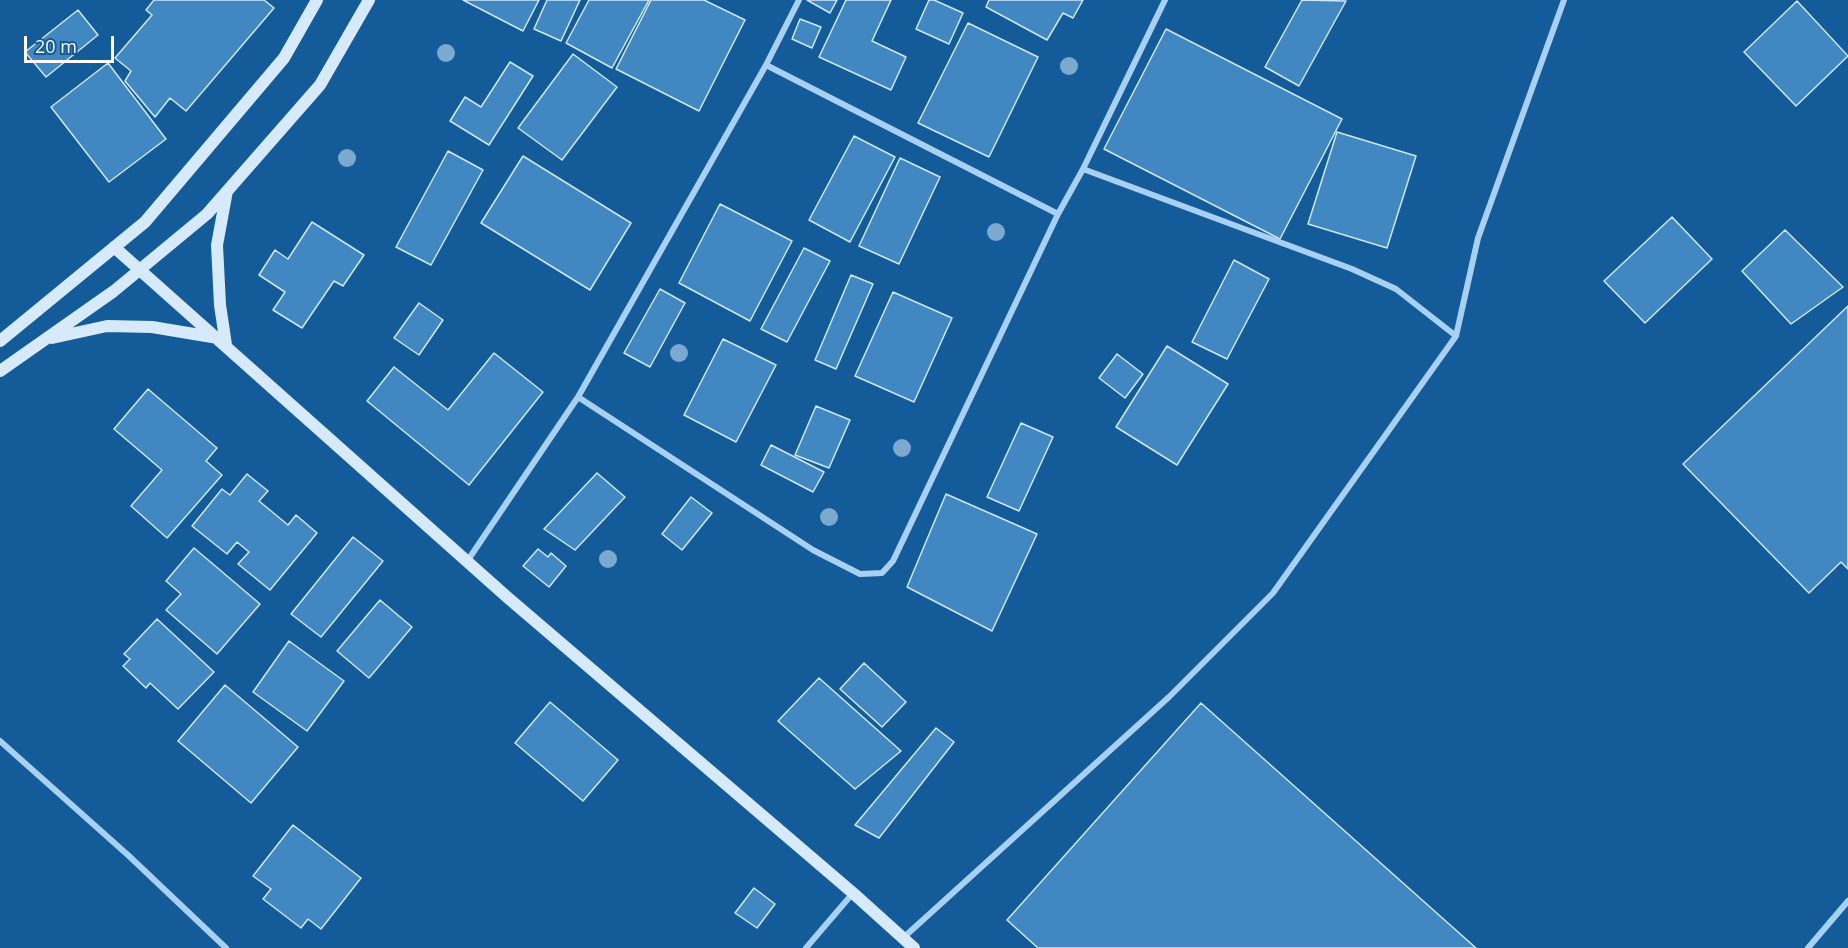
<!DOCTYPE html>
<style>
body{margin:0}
#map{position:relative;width:1848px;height:948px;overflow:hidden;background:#145b99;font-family:"Open Sans",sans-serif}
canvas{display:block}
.scale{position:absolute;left:24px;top:36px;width:90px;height:27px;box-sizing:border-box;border:3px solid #fff;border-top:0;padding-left:8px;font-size:18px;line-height:21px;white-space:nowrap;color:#fff;-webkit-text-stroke:4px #145b99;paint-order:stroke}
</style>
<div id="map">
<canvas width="1848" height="948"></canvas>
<div class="scale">20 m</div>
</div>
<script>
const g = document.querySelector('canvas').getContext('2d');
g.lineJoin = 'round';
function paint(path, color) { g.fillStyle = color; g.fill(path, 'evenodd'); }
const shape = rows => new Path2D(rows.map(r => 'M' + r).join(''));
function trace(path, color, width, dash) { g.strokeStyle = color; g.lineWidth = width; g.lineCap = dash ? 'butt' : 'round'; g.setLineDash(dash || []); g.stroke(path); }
const building = shape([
 [154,0,264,0,274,8,186,111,170,98,155,117,125,81,131,71,115,58,152,15,146,10,154,0],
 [463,0,539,0,523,31,463,0],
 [547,0,580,0,561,41,534,29,547,0],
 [589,0,649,0,612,68,566,43,589,0],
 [651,0,704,0,745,20,699,111,616,69,651,0],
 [807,0,837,0,830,13,807,0],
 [846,0,891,0,872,41,906,57,891,90,819,57,846,0],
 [929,0,934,0,963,13,949,44,916,29,929,0],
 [989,0,1083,0,1073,18,1063,13,1047,40,986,7,989,0],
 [1302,0,1346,1,1299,86,1265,67,1302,0],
 [1797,1,1848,56,1796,106,1744,52,1797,1],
 [78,10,98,35,46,77,25,52,78,10],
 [800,19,821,27,812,48,792,39,800,19],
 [968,23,1038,57,989,157,918,123,968,23],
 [1166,29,1342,119,1280,239,1104,149,1166,29],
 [573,54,617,87,562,160,518,128,573,54],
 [510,62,533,76,489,145,450,121,465,97,481,107,510,62],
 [108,63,166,139,109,182,51,107,108,63],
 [1337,132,1416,156,1387,248,1308,224,1337,132],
 [854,136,895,157,850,242,809,220,854,136],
 [448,151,483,170,431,265,396,247,448,151],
 [523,156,631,223,590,290,481,223,523,156],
 [900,158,940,177,899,264,859,246,900,158],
 [720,204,792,241,750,321,679,283,720,204],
 [1672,217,1712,259,1645,323,1604,281,1672,217],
 [312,222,364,255,343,286,334,281,302,328,273,310,285,292,259,275,275,250,288,259,312,222],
 [1785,230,1843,287,1791,324,1742,271,1785,230],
 [804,248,830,261,787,342,761,329,804,248],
 [1234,260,1269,279,1227,359,1192,342,1234,260],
 [851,275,873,284,836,369,815,360,851,275],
 [660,289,685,303,650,367,624,353,660,289],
 [893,292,952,318,914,402,855,376,893,292],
 [419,303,443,320,419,355,394,338,419,303],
 [1848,306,1848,569,1841,562,1809,593,1683,464,1848,306],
 [723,339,776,365,736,442,684,415,723,339],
 [1167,346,1228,384,1177,465,1116,427,1167,346],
 [494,353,543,392,469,485,367,401,394,367,448,410,494,353],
 [1117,354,1143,374,1125,398,1099,378,1117,354],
 [148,389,217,448,206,461,222,475,167,538,131,506,162,470,114,429,148,389],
 [816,406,850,420,829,468,795,455,816,406],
 [1021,423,1053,437,1019,511,987,497,1021,423],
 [771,445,824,472,813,492,761,465,771,445],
 [597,473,625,497,575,550,544,529,597,473],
 [247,474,268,491,259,501,288,525,296,515,317,533,270,590,238,564,249,552,237,542,227,554,192,526,222,489,230,495,247,474],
 [946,494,1037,534,992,631,907,587,946,494],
 [691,497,712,513,682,550,662,534,691,497],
 [353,537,383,561,321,637,291,614,353,537],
 [194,548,260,604,217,654,166,610,181,594,166,581,194,548],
 [538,549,548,557,551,553,566,566,549,587,523,566,538,549],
 [380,600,412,627,369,678,337,651,380,600],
 [157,619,214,672,178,709,150,683,146,688,123,666,130,659,124,654,157,619],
 [289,641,344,681,307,731,253,692,289,641],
 [864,663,906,702,882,727,840,689,864,663],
 [819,678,901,751,855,789,778,721,819,678],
 [225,685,298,747,251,803,178,741,225,685],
 [550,702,618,760,583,801,515,743,550,702],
 [1201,703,1476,948,1038,948,1007,920,1201,703],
 [936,728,954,742,879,838,855,825,936,728],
 [293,825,361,878,321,929,308,919,301,928,263,899,271,889,253,876,293,825],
 [754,888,775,904,757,928,735,913,754,888]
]);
paint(building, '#4187c2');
trace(building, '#cfe8fd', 1.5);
trace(shape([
 [766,65,799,0],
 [1083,169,1352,269,1396,289,1456,336,1478,238,1564,0],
 [578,397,813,550,860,574,882,573,893,561,1058,214,1083,169,1165,0],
 [468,560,578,397,766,65,1058,214],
 [0,741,129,856,226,948],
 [903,938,1169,697,1273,593,1456,336],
 [806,948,853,893],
 [1808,948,1848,901]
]), '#a7d0f3', 6);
trace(shape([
 [114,247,507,597,853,893,914,948],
 [52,338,107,326,152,327,218,338],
 [0,341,145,222,284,58,317,0],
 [226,345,220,305,217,245,227,191],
 [0,371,114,291,207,214,320,85,369,0]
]), '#d6eafc', 12);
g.fillStyle = '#7ba9d0';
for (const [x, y] of [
 [446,53],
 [1069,66],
 [347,158],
 [996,232],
 [679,353],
 [902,448],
 [829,517],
 [608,559]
]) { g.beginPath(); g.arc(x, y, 9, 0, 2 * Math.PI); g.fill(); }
</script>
